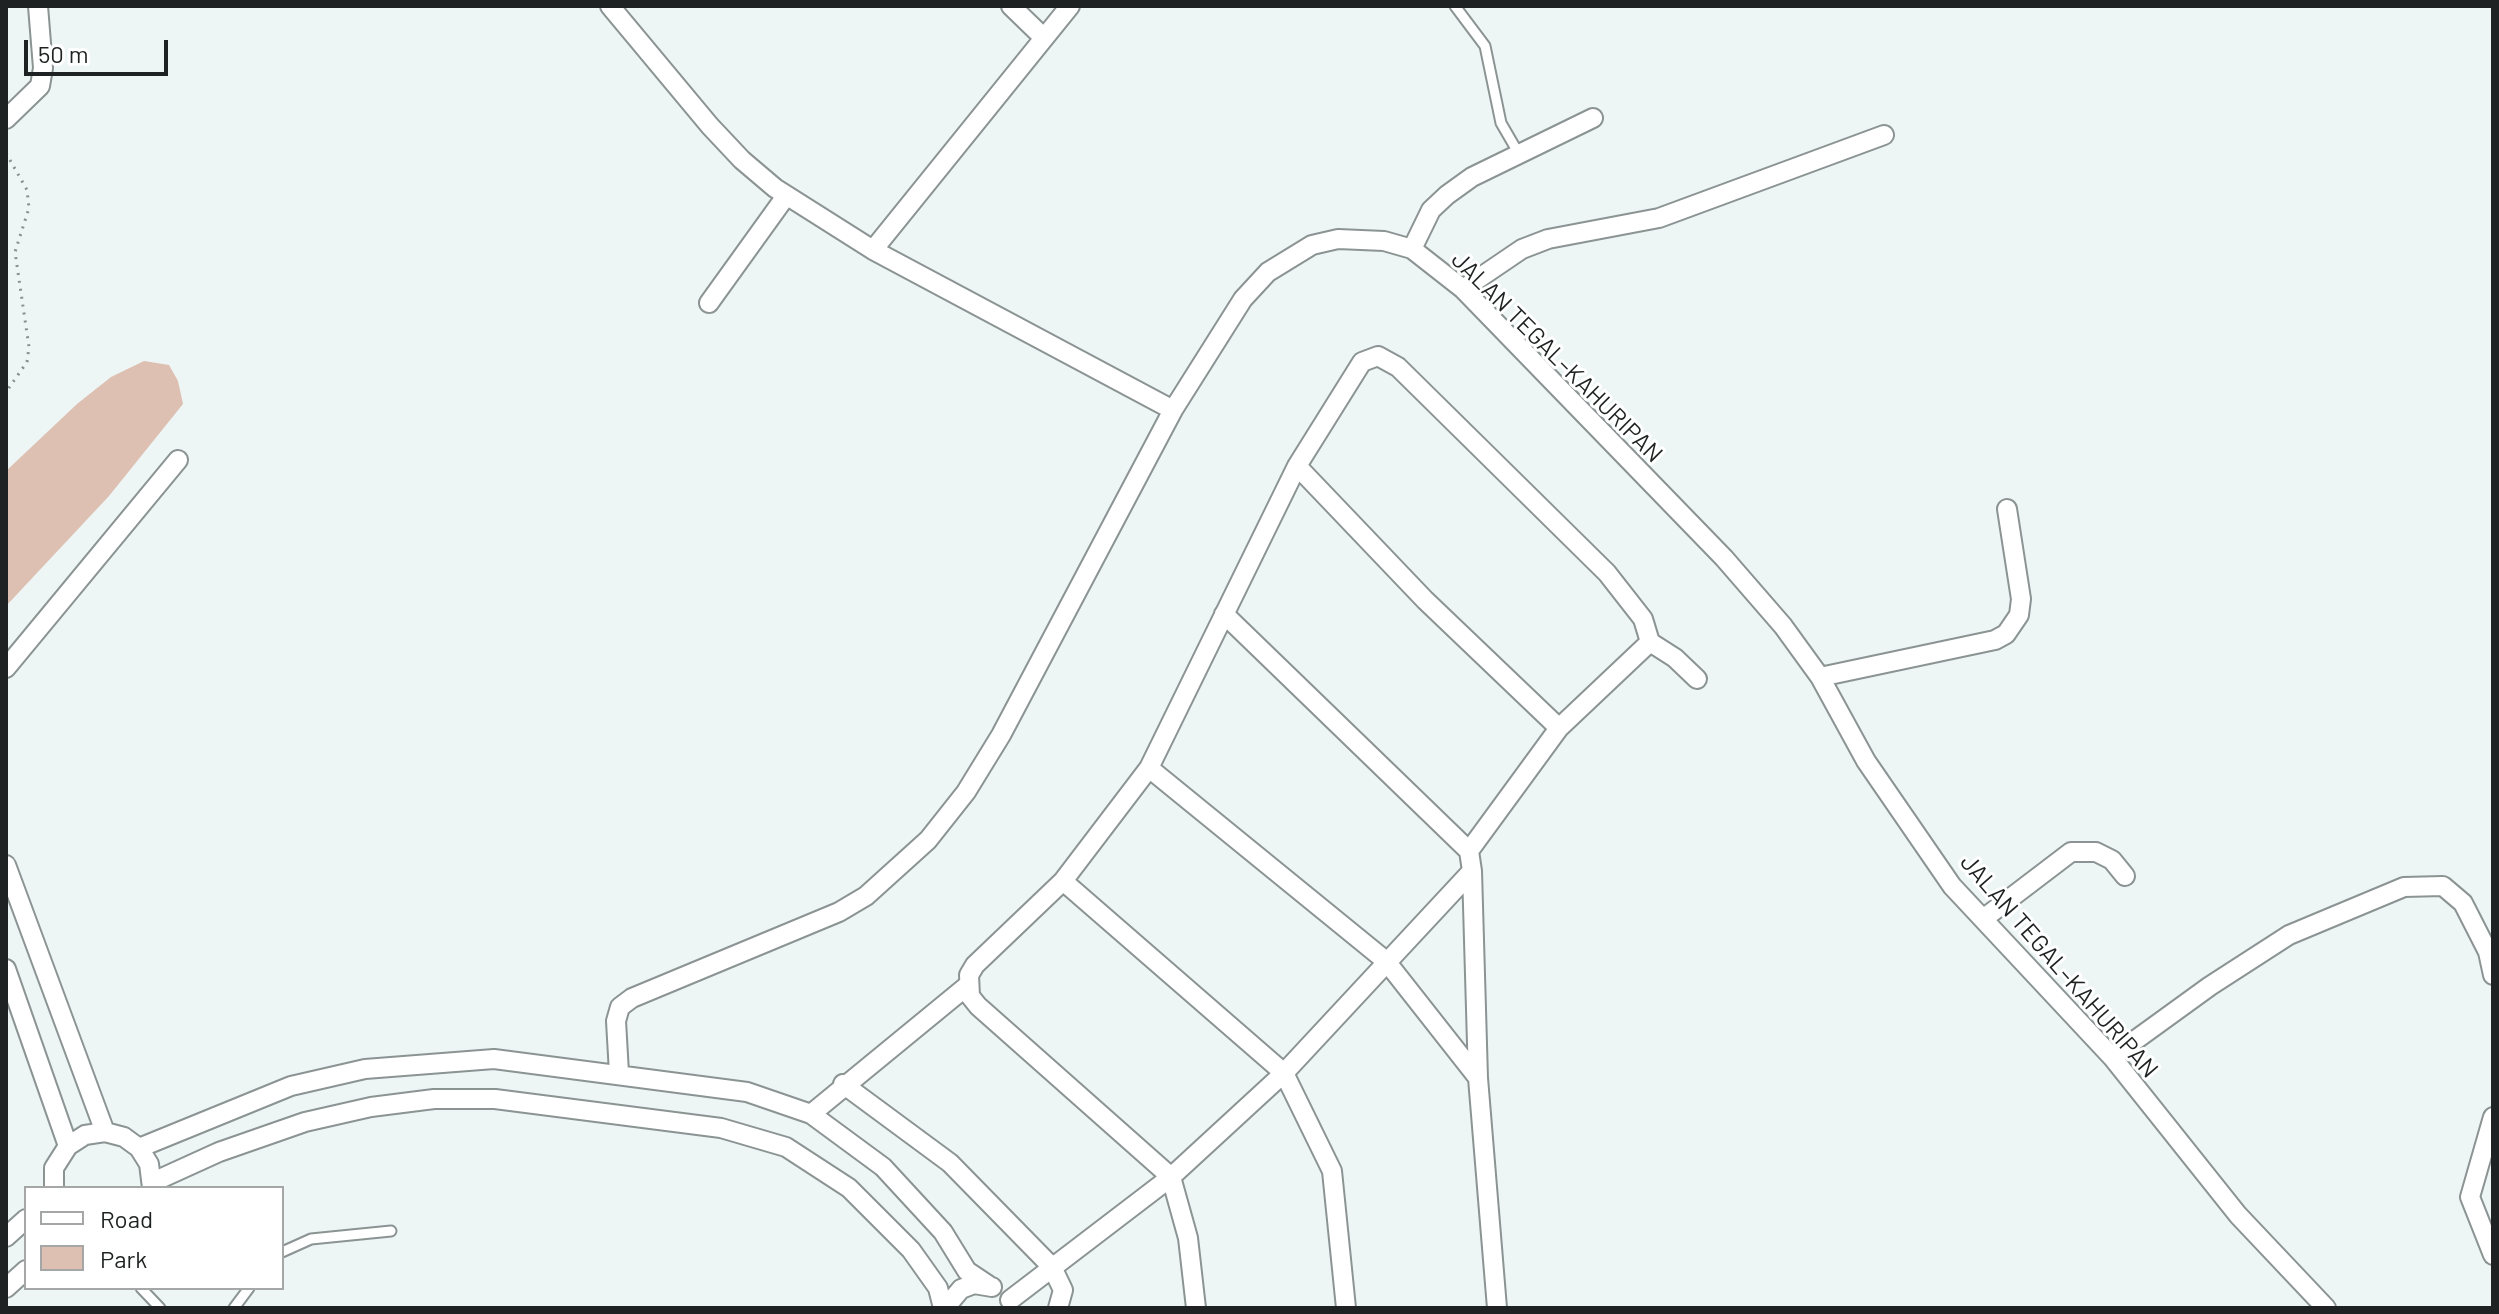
<!DOCTYPE html>
<meta charset="utf-8">
<style>
body{margin:0}
#map{position:relative;width:2499px;height:1314px;overflow:hidden;background:#edf5f5;font-family:Barlow,sans-serif}
canvas{display:block}
.frame{position:absolute;inset:0;border:8px solid #1f2222;pointer-events:none}
.legend{position:absolute;left:24px;top:1186px;width:260px;height:104px;box-sizing:border-box;background:#fff;border:2px solid #a5a7a7;margin:0;padding:10px 14px;list-style:none;font-size:24px;color:#1f2222}
.legend li{display:flex;align-items:center;gap:16px;height:40px}
.legend b{width:40px;border:2px solid #a5a7a7}
.scale{position:absolute;left:24px;top:40px;width:144px;height:36px;box-sizing:border-box;border:4px solid #1f2222;border-top:0;padding-left:10px;font-size:24px;line-height:28px;white-space:nowrap;color:#1f2222;-webkit-text-stroke:6px #fff;paint-order:stroke}
</style>
<div id="map">
<canvas width="2499" height="1314"></canvas>
<div class="frame"></div>
<ul class="legend">
<li><b style="height:10px;background:#fff"></b>Road</li>
<li><b style="height:22px;background:#ddc0b2"></b>Park</li>
</ul>
<div class="scale">50 m</div>
</div>
<script>
const g = document.querySelector('canvas').getContext('2d');
g.lineJoin = 'round';
function paint(path, color) { g.fillStyle = color; g.fill(path, 'evenodd'); }
const shape = rows => new Path2D(rows.map(r => 'M' + r).join(''));
function trace(path, color, width, dash) { g.strokeStyle = color; g.lineWidth = width; g.lineCap = dash ? 'butt' : 'round'; g.setLineDash(dash || []); g.stroke(path); }
function label(font, color, halo, rows, align = 'center') {
  g.font = font + ' Barlow,sans-serif'; g.lineWidth = 6; g.setLineDash([]); g.textBaseline = 'middle'; g.strokeStyle = halo; g.fillStyle = color; for (const [text, x, y, turn = 0] of rows) {
    g.save(); g.translate(x, y); g.rotate((+turn || 0) * Math.PI / 180); g.textAlign = isNaN(turn) ? turn : align; if (halo) g.strokeText(text, 0, 0); g.fillText(text, 0, 0); g.restore();
  }
}
paint(shape([
 [144,361,169,365,178,381,183,404,109,496,6,606,6,471,77,404,111,377]
]), '#ddc0b2');
const lane = shape([
 [1455,6,1485,46,1501,123,1519,154],
 [282,1252,311,1239,391,1231],
 [141,1288,160,1308],
 [234,1308,249,1288]
]);
const street = shape([
 [610,6,710,126,742,160,775,188,873,250,1173,410],
 [1011,6,1044,38],
 [6,119,40,86,43,68,38,6],
 [1412,249,1431,210,1447,195,1472,177,1593,118],
 [873,250,1070,6],
 [1463,289,1522,249,1548,239,1659,218,1884,135],
 [709,303,786,196],
 [1297,466,1425,600,1559,728],
 [1224,614,1469,851],
 [1650,642,1675,658,1697,679],
 [6,668,178,460],
 [1820,677,1995,640,2006,634,2019,615,2021,599,2007,509],
 [1149,768,1386,961,1478,1078],
 [6,865,105,1132],
 [1472,871,1478,1078,1497,1308],
 [1063,881,1284,1073,1332,1171,1346,1308],
 [1983,919,2071,852,2096,852,2112,860,2125,876],
 [6,969,68,1146],
 [2112,1057,2210,986,2289,935,2404,887,2443,886,2463,903,2488,952,2493,975],
 [619,1073,616,1021,620,1007,632,998,839,912,866,896,928,840,966,792,1001,735,1173,410,1243,299,1268,272,1312,245,1338,239,1384,241,1412,249,1463,289,1724,558,1783,626,1820,677,1866,761,1952,886,2112,1057,2238,1215,2326,1308],
 [843,1084,950,1163,1052,1267,1063,1290,1058,1308],
 [811,1114,967,986],
 [2493,1117,2470,1197,2493,1255],
 [139,1148,291,1086,365,1069,494,1059,747,1092,811,1114,883,1167,943,1232,967,1271,988,1285],
 [153,1182,219,1152,305,1122,371,1107,434,1099,495,1099,721,1128,786,1147,849,1188,911,1250,938,1288,943,1308],
 [54,1188,54,1168,68,1146,85,1135,105,1132,124,1137,139,1148,149,1164,152,1188],
 [6,1237,26,1219],
 [6,1288,26,1270],
 [1010,1300,1171,1177,1284,1073,1472,871,1469,851,1559,728,1650,642,1643,619,1607,573,1398,367,1378,356,1362,362,1297,466,1149,768,1063,881,975,965,969,975,970,996,978,1006,1171,1177,1188,1238,1196,1308],
 [945,1308,961,1289,974,1284,992,1287]
]);
trace(lane, '#8b9393', 13);
trace(street, '#8b9393', 22);
trace(shape([
 [6,153,27,190,29,208,15,252,29,347,27,362,6,392]
]), '#8a9090', 3, [2, 6]);
trace(lane, '#fff', 9);
trace(street, '#fff', 18);
label('24px', '#1f2222', '#fff', [
 ["JALAN TEGAL–KAHURIPAN",1557,357,45],
 ["JALAN TEGAL–KAHURIPAN",2059,966,49]
]);
</script>
